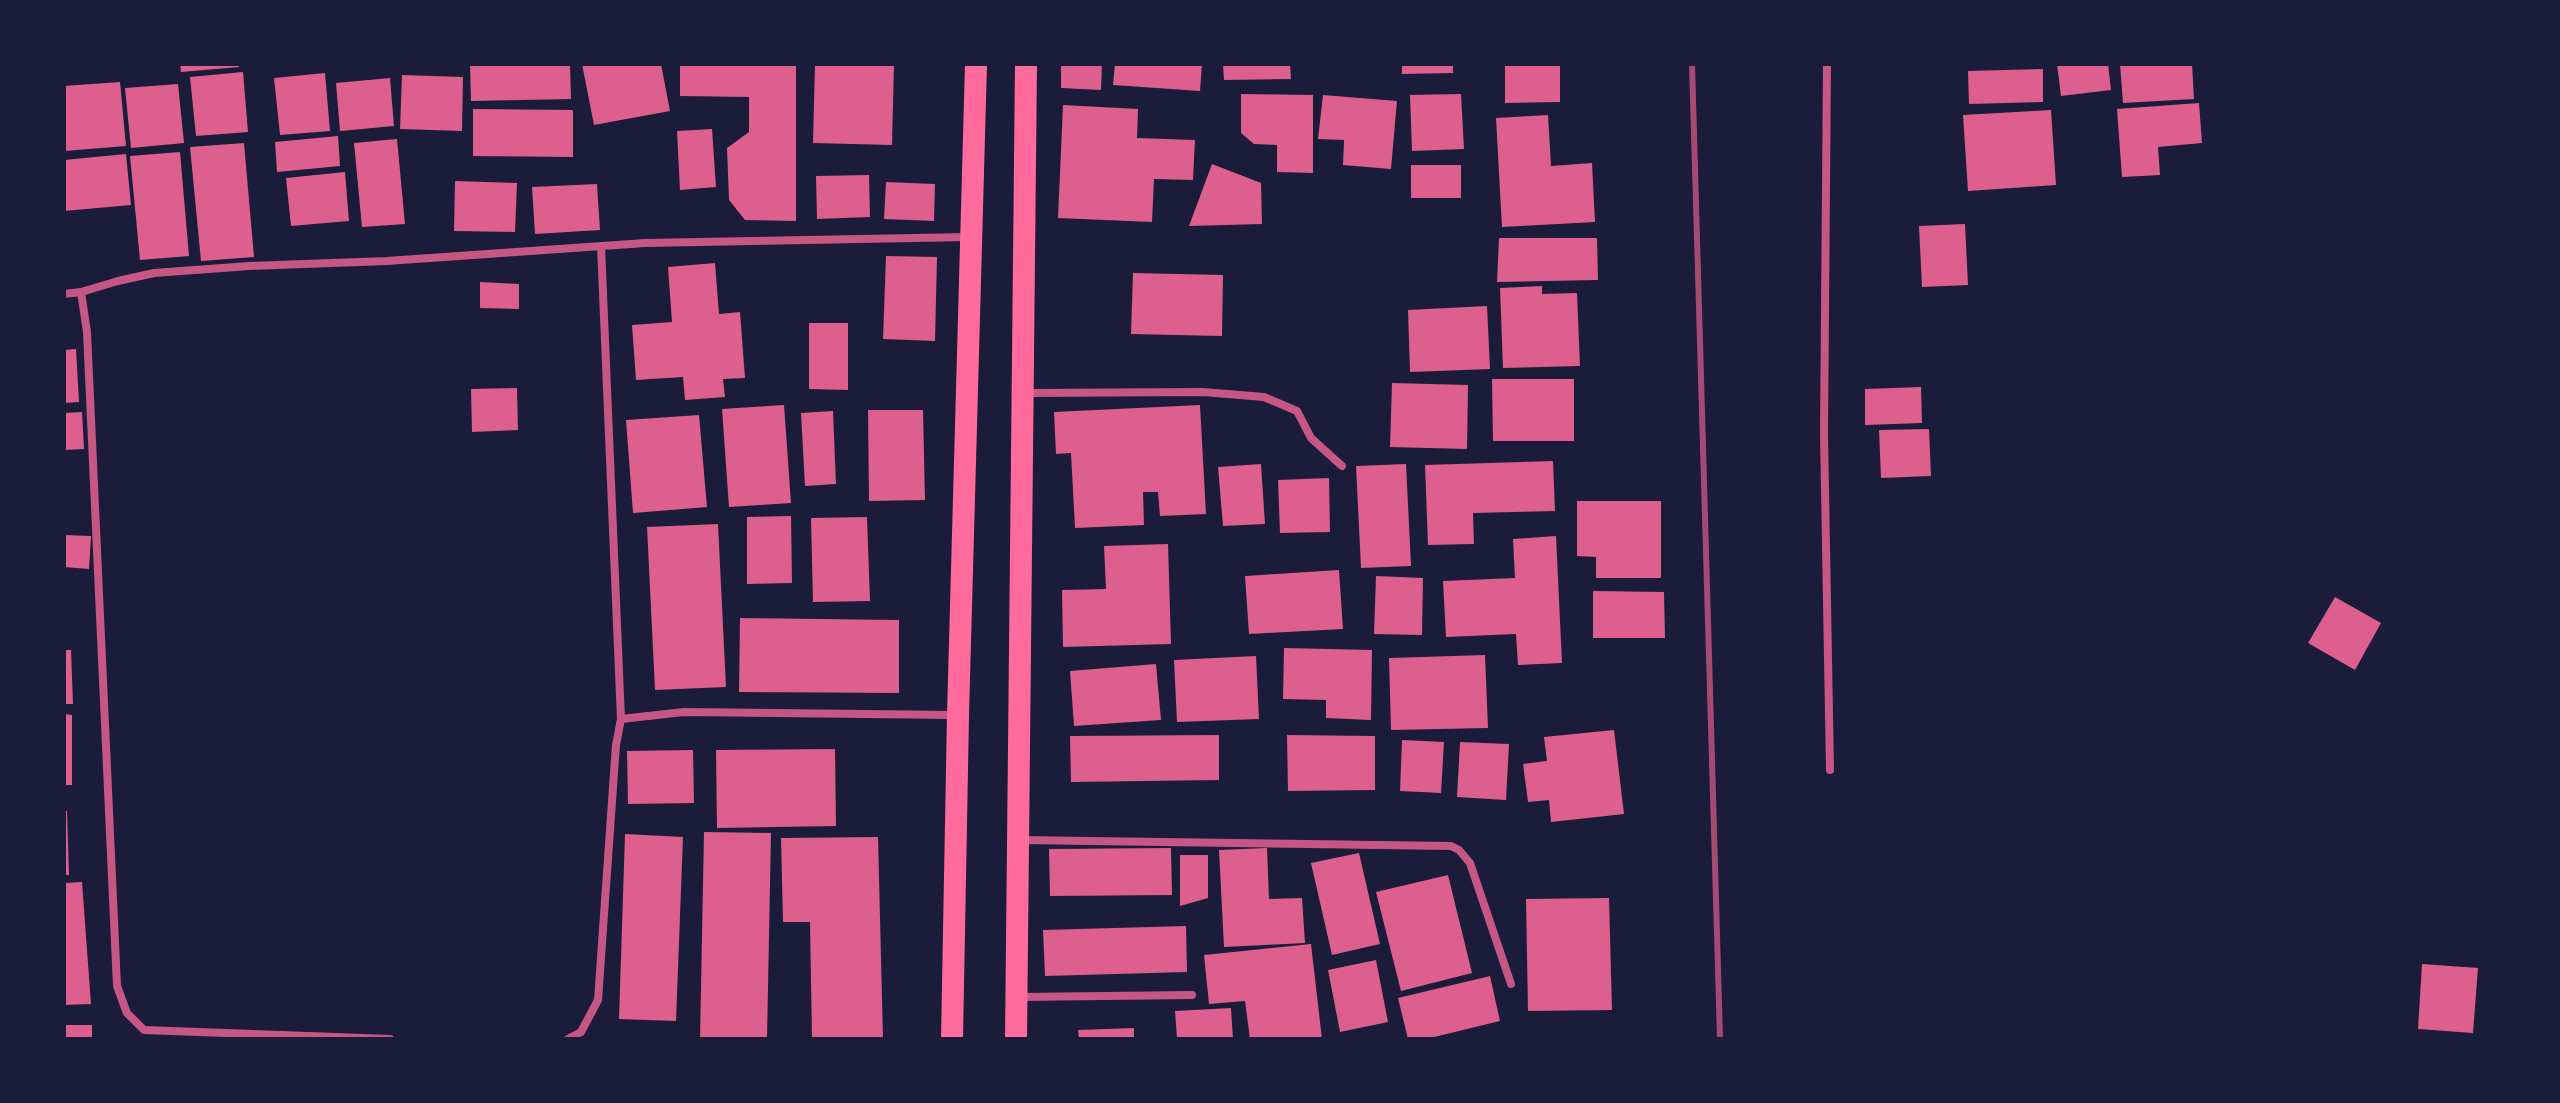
<!DOCTYPE html>
<style>
body{margin:0}
#map{position:relative;width:2560px;height:1103px;overflow:hidden;background:#1b1b3a;font-family:Poppins,sans-serif}
canvas{display:block}
.frame{position:absolute;inset:0;border:66px solid #1b1b3a;pointer-events:none}
</style>
<div id="map">
<canvas width="2560" height="1103"></canvas>
<div class="frame"></div>
</div>
<script>
const g = document.querySelector('canvas').getContext('2d');
g.lineJoin = 'round';
function paint(path, color) { g.fillStyle = color; g.fill(path, 'evenodd'); }
const shape = rows => new Path2D(rows.map(r => 'M' + r).join(''));
function trace(path, color, width, dash) { g.strokeStyle = color; g.lineWidth = width; g.lineCap = dash ? 'butt' : 'round'; g.setLineDash(dash || []); g.stroke(path); }
paint(shape([
 [180,64,239,64,239,67,181,72],
 [470,64,570,64,571,99,471,101],
 [582,64,661,64,670,111,594,125],
 [680,64,796,64,796,221,745,220,729,200,727,148,749,132,749,97,680,96],
 [815,64,894,64,892,145,813,143],
 [1061,64,1102,64,1101,90,1061,88],
 [1115,64,1202,64,1200,91,1113,85],
 [1223,64,1290,64,1291,79,1224,80],
 [1402,64,1453,64,1453,73,1402,74],
 [1505,64,1560,64,1560,102,1505,103],
 [2057,64,2108,64,2111,90,2061,96],
 [2120,64,2192,64,2194,99,2123,103],
 [2043,69,2043,102,1969,104,1968,71],
 [243,72,248,132,196,136,190,77],
 [325,73,330,131,280,135,274,78],
 [402,75,463,77,462,131,400,129],
 [390,78,394,126,340,131,336,83],
 [120,82,126,146,64,151,64,86],
 [178,84,184,143,131,148,125,88],
 [1241,94,1313,95,1313,173,1277,172,1277,145,1254,144,1241,133],
 [1461,94,1464,149,1412,151,1410,95],
 [1323,95,1397,101,1391,169,1343,165,1344,140,1318,139],
 [2199,103,2202,143,2158,147,2160,175,2122,177,2117,109],
 [1063,105,1138,109,1137,138,1195,140,1193,180,1154,179,1152,222,1058,218],
 [473,109,573,110,573,157,473,156],
 [2051,110,2056,185,1968,191,1963,115],
 [1548,115,1551,166,1592,163,1595,222,1502,227,1496,118],
 [712,129,716,187,680,190,677,131],
 [338,136,340,166,277,172,275,142],
 [397,139,405,224,362,227,354,143],
 [244,143,254,257,201,261,190,147],
 [180,152,189,256,140,260,130,156],
 [126,154,131,205,64,211,64,160],
 [1212,164,1261,183,1262,224,1189,226],
 [1411,165,1461,165,1461,198,1411,198],
 [345,172,349,221,291,226,286,178],
 [869,175,870,217,817,219,816,176],
 [455,181,517,183,515,232,454,231],
 [886,182,935,184,934,221,884,219],
 [597,184,600,230,535,234,532,187],
 [1965,224,1968,285,1922,287,1919,226],
 [1499,238,1597,238,1598,280,1497,282],
 [886,256,937,257,935,341,883,339],
 [715,263,719,314,740,312,745,378,723,379,725,397,685,400,683,377,636,380,632,325,672,322,668,267],
 [1133,273,1223,275,1222,336,1131,334],
 [480,282,519,284,519,309,480,308],
 [1542,286,1542,294,1577,293,1580,366,1503,368,1500,288],
 [1487,306,1490,369,1410,372,1408,310],
 [809,323,848,323,848,390,809,389],
 [76,349,79,402,64,403,64,350],
 [1492,379,1574,379,1574,441,1493,441],
 [1392,383,1468,385,1467,449,1390,447],
 [1921,387,1922,423,1865,425,1865,389],
 [517,388,518,430,472,432,471,389],
 [784,405,791,503,729,507,722,409],
 [1200,405,1206,514,1160,516,1158,492,1143,492,1144,525,1075,528,1071,453,1056,454,1054,412],
 [868,410,923,410,925,500,869,501],
 [833,411,836,484,805,486,801,413],
 [82,412,84,449,64,450,64,413],
 [699,415,707,507,633,513,626,420],
 [1929,429,1931,476,1881,478,1879,430],
 [1553,461,1555,511,1473,513,1474,544,1428,545,1425,465],
 [1261,464,1265,524,1223,526,1218,467],
 [1406,464,1411,566,1361,568,1356,466],
 [1329,478,1330,532,1280,533,1278,480],
 [1577,501,1661,501,1661,578,1596,578,1596,557,1577,556],
 [791,516,792,583,747,584,747,517],
 [867,517,870,601,813,602,811,518],
 [718,524,726,687,655,690,647,527],
 [64,535,91,536,89,569,64,567],
 [1556,536,1562,663,1518,665,1516,634,1446,637,1443,581,1515,578,1513,539],
 [1168,544,1171,644,1063,647,1062,590,1106,589,1104,546],
 [1339,570,1343,629,1249,634,1245,576],
 [1376,576,1423,578,1422,635,1374,634],
 [1593,591,1664,592,1665,638,1593,638],
 [2335,597,2381,623,2355,670,2308,643],
 [740,618,899,620,899,693,739,692],
 [1284,648,1372,650,1371,720,1326,718,1326,700,1283,699],
 [64,650,71,650,73,704,64,704],
 [1485,655,1488,728,1391,730,1389,658],
 [1256,656,1259,719,1177,722,1174,660],
 [1156,664,1161,720,1074,726,1070,671],
 [64,714,72,715,72,785,64,785],
 [1614,730,1624,814,1551,822,1549,800,1528,802,1523,764,1547,761,1544,737],
 [1219,735,1219,780,1071,782,1070,736],
 [1287,735,1375,736,1375,790,1288,791],
 [1402,740,1444,742,1441,793,1400,791],
 [1460,742,1509,744,1506,800,1457,797],
 [835,749,836,826,717,828,716,750],
 [693,750,694,803,628,804,627,751],
 [64,811,67,811,69,875,64,875],
 [704,832,771,833,767,1039,700,1039],
 [625,834,683,837,676,1021,619,1019],
 [878,837,883,1039,812,1039,810,922,783,922,781,838],
 [1171,848,1172,895,1050,896,1049,849],
 [1267,848,1269,899,1302,898,1305,943,1224,947,1219,850],
 [1359,853,1380,944,1332,955,1311,863],
 [1180,855,1208,855,1208,898,1180,906],
 [1448,875,1472,973,1401,991,1376,892],
 [82,882,91,1004,64,1005,64,883],
 [1609,898,1612,1010,1528,1011,1526,899],
 [1186,926,1187,972,1045,976,1043,930],
 [1311,944,1322,1039,1250,1039,1245,1001,1209,1004,1204,955],
 [1376,960,1388,1022,1340,1032,1328,970],
 [2422,964,2478,968,2473,1033,2418,1029],
 [1490,976,1500,1021,1426,1039,1408,1039,1398,998],
 [1231,1008,1233,1039,1177,1039,1175,1011],
 [64,1025,92,1025,92,1039,64,1039],
 [1134,1028,1134,1039,1079,1039,1078,1030]
]), '#dd5f8e');
trace(shape([
 [1827,64,1824,434,1830,770],
 [601,246,621,719],
 [64,294,81,292],
 [1026,393,1203,392,1264,397,1297,411,1311,438,1342,466],
 [1018,840,1451,846,1459,850,1470,863,1511,984],
 [1017,997,1192,995],
 [390,1039,144,1030,127,1013,117,986,87,332,81,292,118,281,154,273,249,266,387,261,645,243,968,237],
 [568,1039,581,1032,598,1000,616,745,621,719,684,712,955,715]
]), '#c65784', 8);
trace(shape([
 [952,1039,958,715,976,64],
 [1016,1039,1026,64]
]), '#ff6b9d', 22);
trace(shape([
 [1692,64,1720,1039]
]), '#a44b75', 6);
</script>
